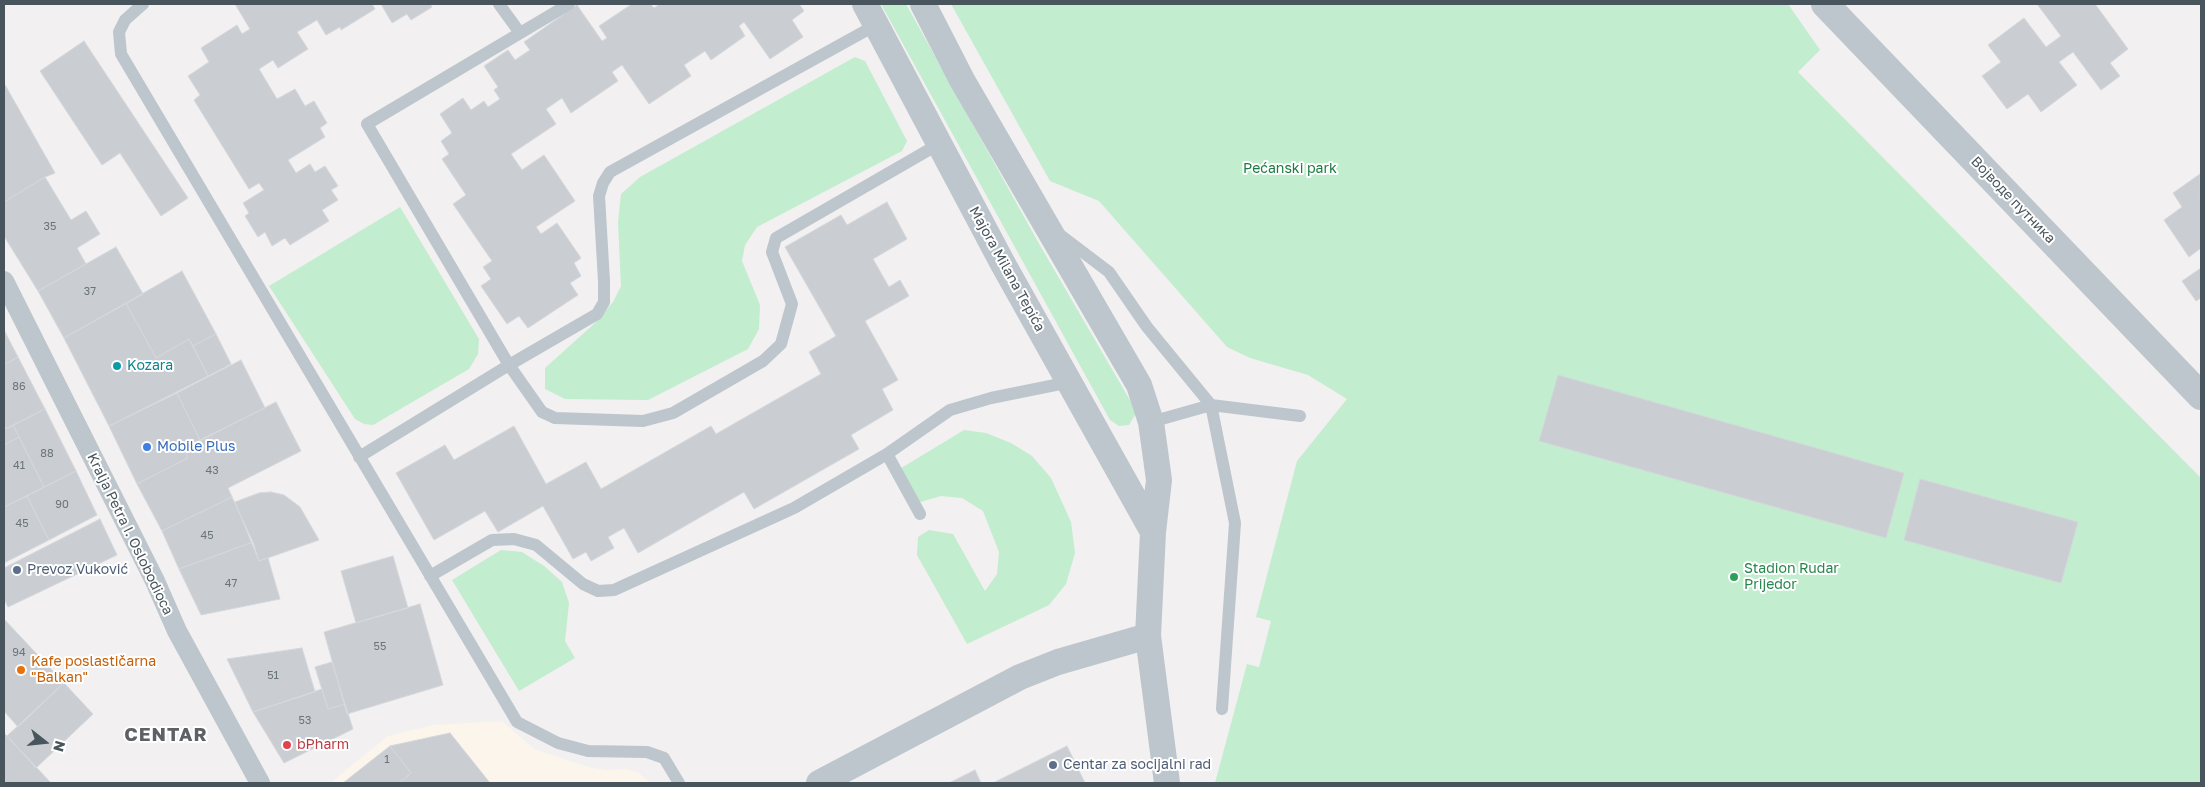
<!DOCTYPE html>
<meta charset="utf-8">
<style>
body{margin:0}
#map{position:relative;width:2205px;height:787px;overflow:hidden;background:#f2f0f0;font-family:"Golos Text",sans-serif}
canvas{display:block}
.frame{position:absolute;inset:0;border:5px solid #49555c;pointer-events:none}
.north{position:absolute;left:20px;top:717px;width:50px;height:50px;-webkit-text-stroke:4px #fff;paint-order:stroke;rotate:106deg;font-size:14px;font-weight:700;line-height:20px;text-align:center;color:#49555c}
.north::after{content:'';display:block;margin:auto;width:18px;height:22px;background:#49555c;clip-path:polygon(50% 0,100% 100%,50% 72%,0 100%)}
</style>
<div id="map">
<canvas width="2205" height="787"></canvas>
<div class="frame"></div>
<div class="north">N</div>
</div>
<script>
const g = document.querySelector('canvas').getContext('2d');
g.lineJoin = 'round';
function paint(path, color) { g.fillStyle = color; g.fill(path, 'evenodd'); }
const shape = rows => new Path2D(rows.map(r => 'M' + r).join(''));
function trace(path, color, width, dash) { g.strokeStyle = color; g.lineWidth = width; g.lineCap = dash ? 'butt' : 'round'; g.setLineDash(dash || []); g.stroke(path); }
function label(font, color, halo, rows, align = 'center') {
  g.font = font + ' "Golos Text",sans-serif'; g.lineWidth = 4; g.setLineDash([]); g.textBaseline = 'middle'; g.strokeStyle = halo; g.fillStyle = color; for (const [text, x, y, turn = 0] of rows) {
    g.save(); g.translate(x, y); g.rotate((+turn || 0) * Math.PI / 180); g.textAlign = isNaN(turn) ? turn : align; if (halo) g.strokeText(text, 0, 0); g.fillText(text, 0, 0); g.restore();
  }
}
paint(shape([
 [502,721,534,749,588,767,607,770,625,769,638,772,650,783,330,783,388,736,433,725]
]), '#fbf5eb');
paint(shape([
 [881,4,906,4,1038,242,1131,402,1136,413,1129,425,1119,426,1110,420],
 [951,4,1788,4,1820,50,1798,72,2201,478,2201,783,1215,783,1247,664,1259,667,1271,621,1256,617,1297,461,1347,399,1308,375,1250,358,1227,347,1099,201,1050,181],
 [855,57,865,61,907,141,902,151,757,227,745,245,742,261,760,305,759,329,748,349,648,400,565,399,545,389,545,368,595,323,613,302,621,286,618,222,621,194,640,177],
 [400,207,479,339,478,354,469,369,373,425,364,424,355,419,269,286],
 [964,430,986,433,1011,443,1032,456,1051,478,1071,522,1075,553,1066,584,1049,605,967,644,917,555,918,537,929,530,953,534,985,591,997,574,999,552,983,511,962,498,941,496,917,503,898,470],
 [501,550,522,552,544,566,562,582,569,603,565,641,575,658,519,691,452,580]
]), '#c2edce');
const building = shape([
 [235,4,372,4,375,9,341,30,340,27,326,35,317,20,297,32,308,49,278,68,273,60,259,69,277,99,295,89,305,106,314,101,327,123,320,128,325,137,288,160,296,173,310,164,315,172,325,166,338,186,331,190,338,200,322,210,329,221,290,245,285,238,272,246,265,232,258,237,245,216,249,213,243,203,264,190,259,183,249,189,194,100,200,95,188,76,209,62,201,48,237,25,242,34,250,29,235,4],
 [381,4,430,4,432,7,411,20,407,14,392,23,381,4],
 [632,4,650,4,654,8,660,4,799,4,804,11,792,20,803,37,770,59,744,22,739,26,745,36,711,60,705,51,684,65,691,76,649,104,622,65,612,72,618,81,571,113,562,98,546,109,556,124,511,154,522,170,544,155,575,201,536,227,541,234,557,223,581,258,574,263,581,276,570,283,578,295,528,328,519,316,507,324,481,286,491,279,483,267,492,261,453,204,466,195,442,159,449,154,441,141,452,133,440,114,463,98,471,110,484,101,488,107,500,99,494,90,498,87,484,66,508,50,515,60,530,50,524,42,577,5,602,41,607,38,599,26,632,4],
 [2037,4,2095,4,2128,49,2110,63,2120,76,2101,90,2073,52,2059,62,2077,85,2041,112,2028,94,2007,109,1982,76,2001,62,1988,45,2024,18,2046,47,2061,36,2037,4],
 [84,41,188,198,161,216,120,153,102,165,40,71,84,41],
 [4,83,55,173,45,177,4,202,4,83],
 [2200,174,2201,248,2189,257,2164,220,2182,207,2173,193,2200,174],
 [45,177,71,220,86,211,100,234,77,248,86,264,38,291,4,236,4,202,45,177],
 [887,202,907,239,873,259,889,287,900,280,909,296,865,321,898,380,882,389,893,410,851,435,859,449,754,509,744,492,638,553,624,528,608,537,614,548,591,561,586,552,573,559,543,506,498,532,485,511,434,540,396,473,445,445,454,460,514,426,546,484,586,462,601,489,711,426,716,434,821,374,809,352,836,336,785,247,841,215,847,225,887,202],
 [116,247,143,294,64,338,38,291,116,247],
 [2201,268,2201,298,2196,301,2182,281,2201,268],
 [182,271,216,334,193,346,189,339,156,358,126,303,182,271],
 [126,303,156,358,189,339,208,376,109,426,64,338,126,303],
 [4,330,18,357,4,365,4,330],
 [216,334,231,364,208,376,193,346,216,334],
 [18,357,45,409,6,429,4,424,4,365,18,357],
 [241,360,265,408,200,440,177,393,241,360],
 [1558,375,1904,473,1886,538,1539,441,1558,375],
 [177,393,200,440,184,449,188,458,137,484,109,426,177,393],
 [276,402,301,451,228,488,232,497,162,531,137,484,188,458,184,449,276,402],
 [45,409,76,471,44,487,13,425,45,409],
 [4,424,6,429,13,425,19,437,4,445,4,424],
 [19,437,44,487,4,507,4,445,19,437],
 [76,471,97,515,49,540,27,496,76,471],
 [1920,479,2078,522,2061,583,1904,540,1920,479],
 [271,492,284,495,300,507,319,540,259,561,235,502,259,493,271,492],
 [27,496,49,540,4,563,4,507,27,496],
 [232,497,253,542,179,569,162,531,232,497],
 [100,519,117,555,8,607,4,599,4,568,100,519],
 [253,542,259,561,268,558,280,599,201,615,179,569,253,542],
 [393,556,408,608,356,623,341,571,393,556],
 [420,604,443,685,347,714,324,632,420,604],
 [4,619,64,683,18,727,4,711,4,619],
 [302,648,315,692,253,712,227,659,302,648],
 [332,662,345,704,328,709,315,667,332,662],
 [64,683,93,714,36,768,7,736,64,683],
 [322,689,328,709,345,704,353,729,284,763,253,712,322,689],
 [4,733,7,736,51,783,4,783,4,733],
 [450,733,490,783,399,783,411,773,390,746,450,733],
 [390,746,411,773,399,783,343,783,390,746],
 [1067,746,1085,783,993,783,1067,746],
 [975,770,981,783,949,783,975,770]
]);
paint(building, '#caced2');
trace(building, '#d4d7db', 1);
trace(shape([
 [143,4,125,20,119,32,121,54,517,722,558,743,588,751,647,752,664,758,679,783],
 [499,4,520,33],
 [876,25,610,172,603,183,599,196,604,281,604,302,597,314,509,365,542,412,555,418,643,421,673,413,763,361,781,344,792,304,772,252,776,238,939,144],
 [1059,234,1109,272,1147,327,1211,405,1235,523,1222,709],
 [1151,422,1211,405,1300,416],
 [887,454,920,514],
 [359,457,509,365,367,124,569,4],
 [430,576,492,540,514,539,536,545,583,584,598,591,614,590,794,508,887,454,950,410,991,398,1070,382]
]), '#bdc6cc', 12);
trace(shape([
 [4,281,155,581,177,631,260,783]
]), '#bdc6cc', 20);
trace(shape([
 [865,4,1003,264,1153,532],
 [923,4,962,80,1139,385,1151,422,1159,480,1153,532,1148,636,1167,783],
 [819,783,1020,677,1058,662,1148,636]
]), '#bdc6cc', 26);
trace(shape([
 [1825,4,2201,396]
]), '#bdc6cc', 28);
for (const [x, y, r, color] of [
 [117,366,5,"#0f9aa8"],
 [147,447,5,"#3f7fe0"],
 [17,570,5,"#5c6f8a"],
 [1734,577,5,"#2e9e5b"],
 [21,670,5,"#e8710a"],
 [287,745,5,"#e0444e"],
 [1053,765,5,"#5c6f8a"]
]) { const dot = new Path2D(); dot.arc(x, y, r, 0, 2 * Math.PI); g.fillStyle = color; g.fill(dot); trace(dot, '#fff', 2); }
label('11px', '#69737a', null, [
 ["35",50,227],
 ["37",90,292],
 ["86",19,387],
 ["88",47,454],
 ["41",19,466],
 ["43",212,471],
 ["90",62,505],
 ["45",22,524],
 ["45",207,536],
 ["47",231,584],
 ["55",380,647],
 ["94",19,653],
 ["51",273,676],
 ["53",305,721],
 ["1",387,760]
]);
label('14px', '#1d7b42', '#fff', [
 ["Pećanski park",1290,169]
]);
label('14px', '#49555c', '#fff', [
 ["Војводе путника",2013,200,46],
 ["Majora Milana Tepića",1007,269,61],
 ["Kralja Petra I. Oslobodioca",130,534,64]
]);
label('14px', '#0d838f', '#fff', [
 ["Kozara",127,366]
], 'left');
label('14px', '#366cbe', '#fff', [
 ["Mobile Plus",157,447]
], 'left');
label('14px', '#27864d', '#fff', [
 ["Stadion Rudar",1744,569],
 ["Prijedor",1744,585]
], 'left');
label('14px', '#4e5e75', '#fff', [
 ["Prevoz Vuković",27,570],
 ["Centar za socijalni rad",1063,765]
], 'left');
label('14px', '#c56008', '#fff', [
 ["Kafe poslastičarna",31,662],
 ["\"Balkan\"",31,678]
], 'left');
label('14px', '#be3a42', '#fff', [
 ["bPharm",297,745]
], 'left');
g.letterSpacing = '1px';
label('bold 19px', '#5d6165', '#fff', [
 ["CENTAR",166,735]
]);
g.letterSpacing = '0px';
</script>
